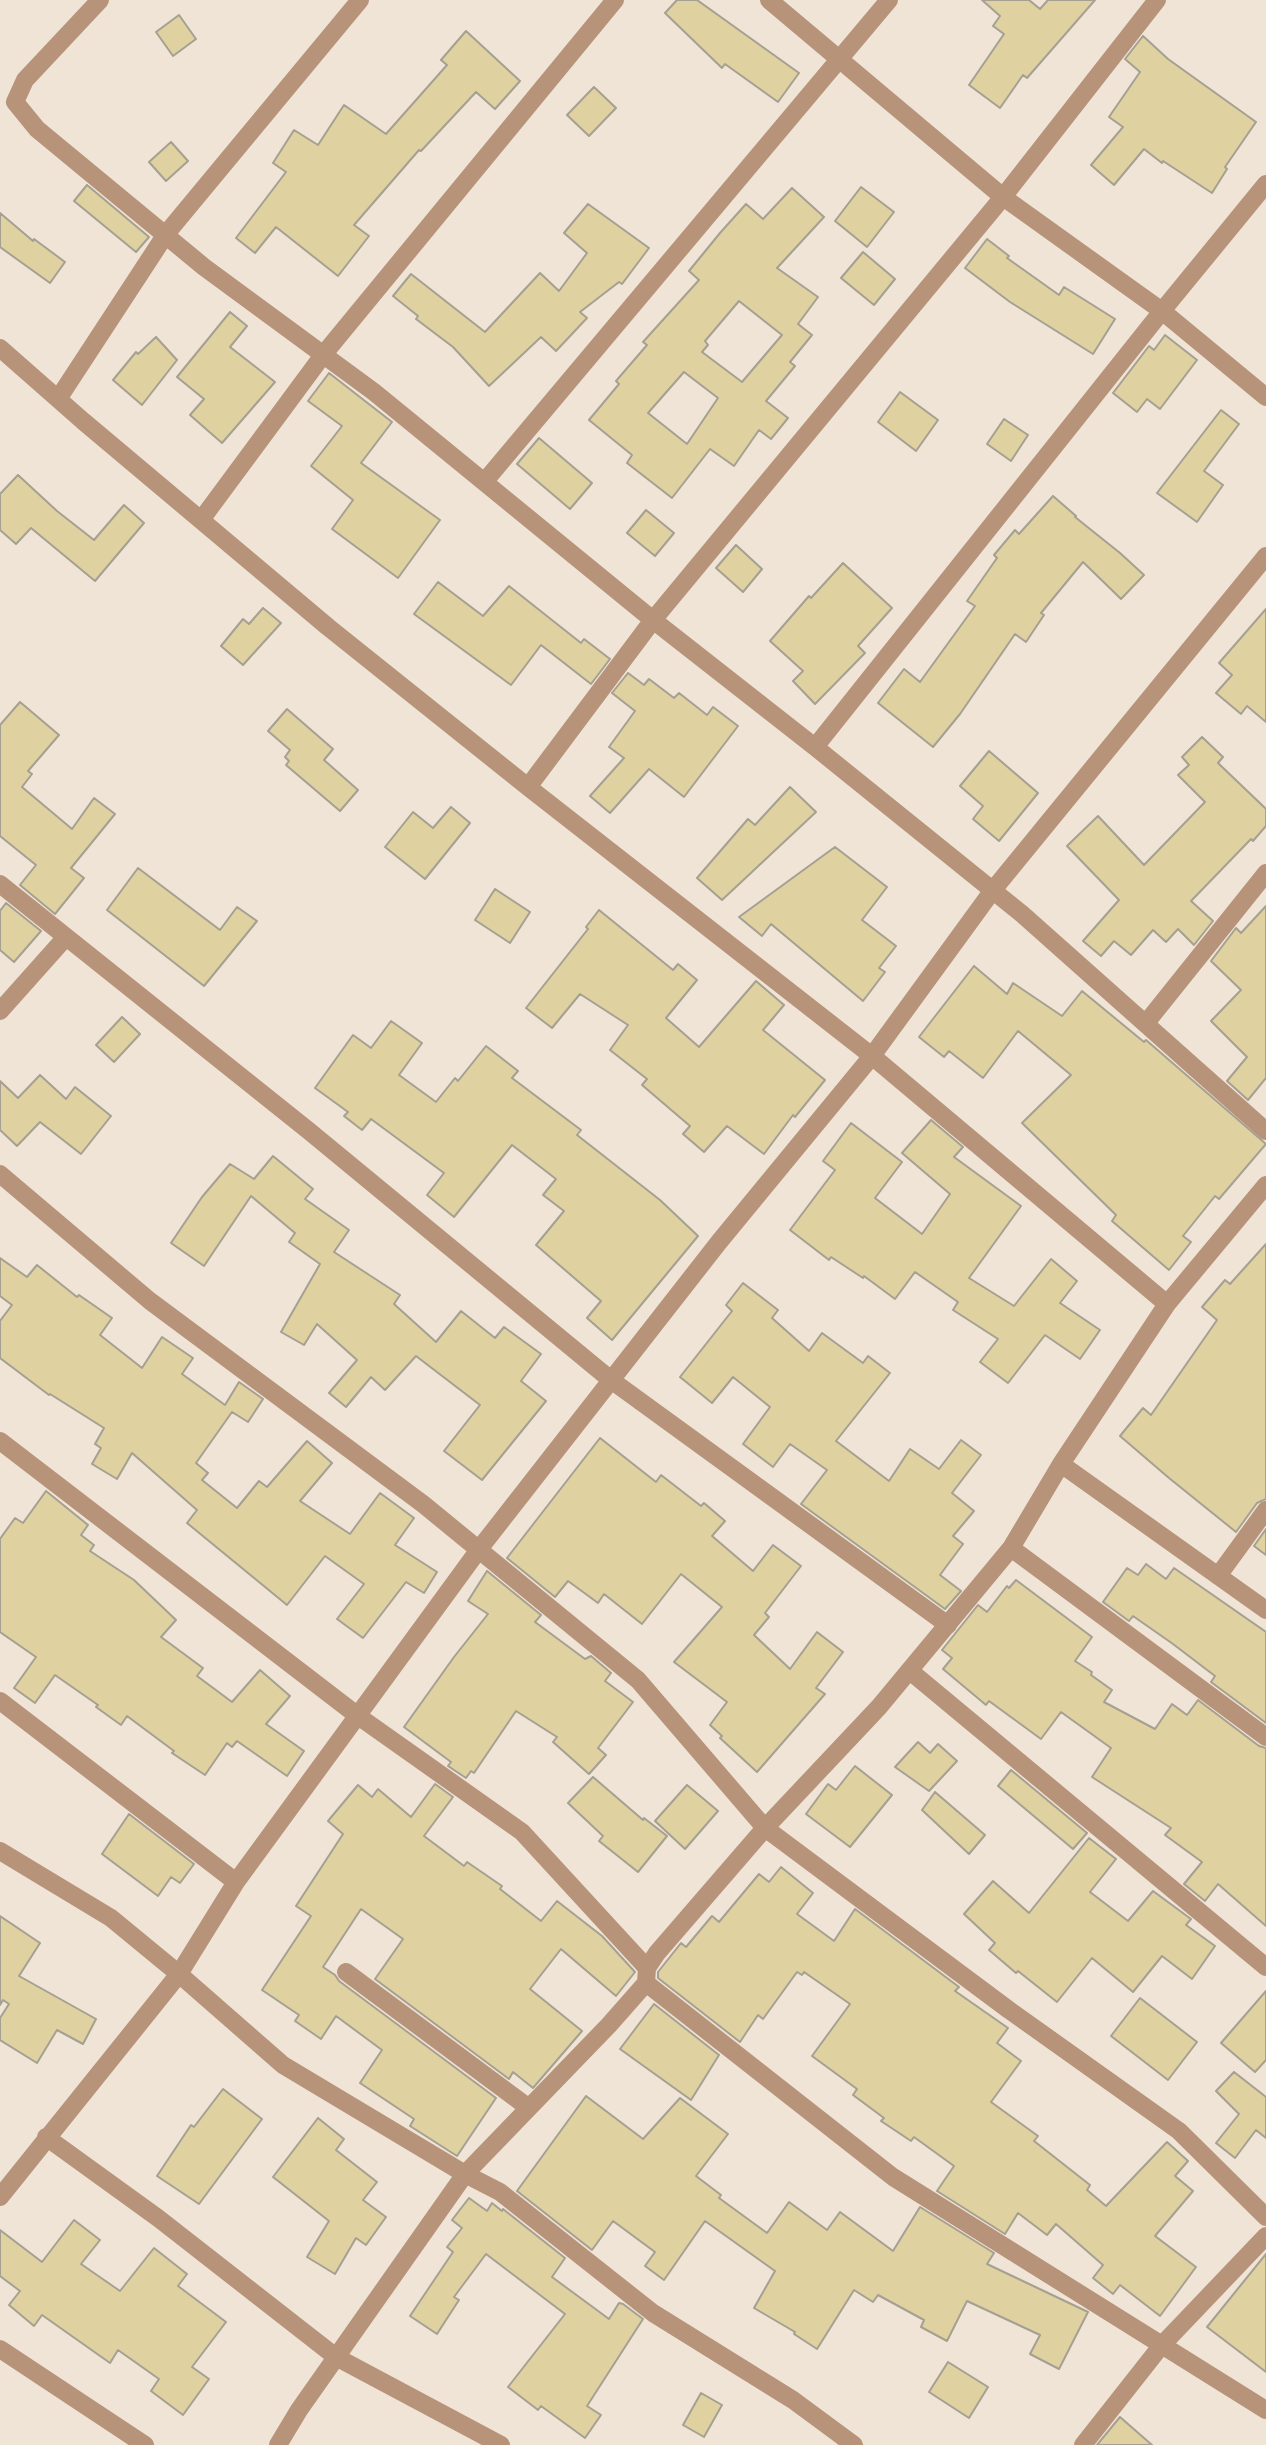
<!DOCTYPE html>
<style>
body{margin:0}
canvas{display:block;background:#efe4d6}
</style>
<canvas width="1266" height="2445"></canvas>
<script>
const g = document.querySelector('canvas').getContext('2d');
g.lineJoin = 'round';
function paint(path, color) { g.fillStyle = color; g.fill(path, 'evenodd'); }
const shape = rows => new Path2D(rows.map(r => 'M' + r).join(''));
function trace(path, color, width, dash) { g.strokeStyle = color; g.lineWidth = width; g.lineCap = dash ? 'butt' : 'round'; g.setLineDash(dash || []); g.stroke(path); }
const building = shape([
 [677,0,697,0,799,73,778,102,725,64,722,68,665,13,677,0],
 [982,0,1029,0,1040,9,1048,0,1095,0,1027,78,1023,75,1000,108,969,85,1004,34,993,26,1000,16,982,0],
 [179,15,196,39,173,56,156,32,179,15],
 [466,31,520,81,495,109,476,92,421,151,419,150,354,225,369,236,338,276,276,227,255,253,236,238,286,172,273,163,294,130,318,145,344,105,386,134,447,65,441,60,466,31],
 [1143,36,1168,59,1256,122,1225,167,1227,169,1212,193,1163,161,1162,163,1144,149,1114,185,1091,165,1123,127,1109,117,1140,72,1125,59,1143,36],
 [594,87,616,108,589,136,567,115,594,87],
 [171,142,188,161,166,181,149,162,171,142],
 [87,185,149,237,136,252,74,201,87,185],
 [861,187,894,212,867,247,835,221,861,187],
 [792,188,824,217,777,268,818,297,798,324,812,335,790,362,795,366,766,401,788,418,771,439,759,430,734,466,710,449,672,498,627,463,632,455,589,420,619,384,616,381,647,345,643,342,699,280,689,271,720,233,746,204,763,219,792,188],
 [739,301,782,335,742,382,702,352,708,345,705,341,739,301],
 [684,372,718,398,687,444,648,413,684,372],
 [588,204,649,248,622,284,619,282,580,312,587,318,556,351,541,337,489,386,453,347,416,319,418,316,393,296,411,274,485,332,540,273,559,291,587,253,564,233,588,204],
 [0,213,33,241,34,239,65,262,50,283,0,247,0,213],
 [987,239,1009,256,1007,258,1059,295,1064,287,1115,319,1093,354,1010,302,965,268,987,239],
 [863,252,895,279,874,305,841,278,863,252],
 [230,312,247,326,230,347,275,382,222,443,190,415,204,399,177,377,230,312],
 [1165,335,1197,360,1160,409,1147,399,1137,412,1113,393,1149,346,1154,350,1165,335],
 [156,337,177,360,142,405,113,380,136,352,138,354,156,337],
 [329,373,392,422,361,463,440,520,398,578,332,529,353,500,311,466,342,426,308,401,329,373],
 [900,392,938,420,916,451,878,422,900,392],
 [1221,410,1239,424,1204,471,1223,485,1197,522,1157,493,1221,410],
 [1004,419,1028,435,1011,461,987,444,1004,419],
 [539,438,592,483,570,509,517,464,539,438],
 [18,475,57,511,94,540,124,505,144,523,95,581,31,528,16,544,0,530,0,494,18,475],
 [1053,496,1076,516,1075,517,1120,553,1144,575,1121,599,1083,562,1041,613,1044,615,1026,642,1015,634,960,714,933,747,878,703,904,669,920,682,975,606,967,601,997,558,994,555,1015,530,1019,534,1053,496],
 [646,510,674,533,655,556,627,533,646,510],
 [736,545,762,569,743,592,716,568,736,545],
 [843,563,892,608,858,646,865,653,815,704,793,681,803,671,770,641,809,596,811,598,843,563],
 [438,582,483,616,509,586,581,643,584,639,610,659,591,684,541,645,511,685,414,614,438,582],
 [263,608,281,623,243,665,221,646,243,619,249,624,263,608],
 [1266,609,1266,722,1247,706,1241,714,1216,693,1232,675,1219,663,1266,609],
 [628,673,644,685,649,679,674,698,679,693,707,715,713,707,738,726,684,797,649,769,610,813,590,796,624,758,609,747,635,711,612,693,628,673],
 [20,702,59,735,28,771,32,774,22,787,72,829,94,798,115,814,71,868,84,878,55,914,20,885,36,865,0,836,0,725,20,702],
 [287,709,333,749,324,760,358,790,340,811,286,765,289,761,285,757,290,750,268,731,287,709],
 [1202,737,1223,757,1218,763,1266,809,1266,826,1253,841,1251,839,1191,901,1213,921,1194,945,1178,929,1166,942,1153,930,1131,955,1114,941,1101,956,1083,941,1119,900,1067,846,1098,816,1144,865,1205,802,1178,775,1189,765,1182,757,1202,737],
 [989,751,1038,793,999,841,973,819,983,806,960,786,989,751],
 [790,787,816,812,722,900,697,878,748,819,755,825,790,787],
 [451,807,470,823,425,879,385,847,413,812,433,828,451,807],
 [835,847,887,887,862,920,896,946,879,968,885,972,863,1001,771,924,762,936,739,917,835,847],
 [138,868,220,930,237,907,257,921,204,986,107,910,138,868],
 [495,889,530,912,510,943,475,920,495,889],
 [6,903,41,931,14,962,0,950,0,911,6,903],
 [1266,906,1266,1078,1248,1100,1227,1081,1247,1057,1211,1021,1241,990,1211,961,1236,928,1241,933,1266,906],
 [599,910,673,970,678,964,697,980,666,1018,699,1047,756,981,784,1005,763,1030,825,1080,795,1117,793,1115,764,1154,727,1126,704,1152,683,1134,690,1126,642,1085,647,1079,610,1050,628,1025,580,994,552,1028,526,1008,588,929,586,927,599,910],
 [974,966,1007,994,1013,983,1062,1016,1082,991,1144,1042,1146,1040,1266,1144,1219,1199,1215,1196,1183,1236,1191,1242,1169,1270,1112,1221,1116,1215,1022,1123,1071,1075,1018,1031,983,1078,949,1051,944,1057,919,1037,974,966],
 [122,1017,140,1034,114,1062,96,1045,122,1017],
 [391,1021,422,1043,399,1075,436,1102,455,1078,458,1081,486,1046,518,1071,512,1078,581,1130,577,1135,660,1200,698,1236,612,1340,587,1318,601,1301,536,1245,564,1211,543,1195,556,1179,512,1145,454,1217,427,1195,444,1173,371,1119,362,1130,344,1116,348,1112,315,1088,353,1035,371,1048,391,1021],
 [40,1075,66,1099,75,1087,111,1116,81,1154,40,1122,17,1146,0,1130,0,1081,18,1098,40,1075],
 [931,1120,963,1147,954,1157,1021,1206,969,1278,1014,1306,1051,1259,1077,1281,1060,1303,1100,1330,1080,1359,1045,1335,1008,1383,980,1362,998,1339,953,1310,958,1302,915,1272,895,1299,864,1276,863,1278,831,1257,829,1260,790,1230,835,1170,823,1161,851,1123,902,1162,875,1198,922,1234,950,1194,902,1153,931,1120],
 [273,1156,313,1189,305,1199,349,1230,334,1252,400,1295,394,1304,436,1342,461,1311,495,1338,504,1327,541,1354,521,1381,546,1401,482,1480,444,1451,480,1405,416,1356,385,1390,371,1377,346,1407,329,1393,357,1360,317,1324,304,1345,281,1332,320,1264,289,1242,295,1233,251,1196,204,1266,171,1243,202,1197,230,1164,254,1179,273,1156],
 [1266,1244,1266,1499,1257,1503,1236,1532,1169,1478,1120,1436,1143,1408,1151,1415,1217,1320,1202,1307,1225,1280,1230,1284,1266,1244],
 [0,1258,27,1277,37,1265,77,1297,79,1295,112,1318,100,1335,142,1368,162,1337,193,1358,182,1374,225,1405,239,1382,263,1399,248,1422,232,1412,196,1463,208,1473,202,1480,237,1508,259,1481,267,1487,307,1441,332,1463,300,1501,350,1534,380,1493,414,1518,395,1545,437,1572,424,1593,406,1582,363,1638,337,1619,364,1584,325,1556,287,1605,187,1523,197,1510,132,1453,117,1479,92,1464,101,1448,95,1444,104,1428,50,1394,49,1395,0,1358,0,1321,12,1305,0,1296,0,1258],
 [743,1283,778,1310,772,1318,809,1351,822,1333,863,1363,868,1356,890,1373,836,1441,889,1481,910,1449,939,1469,961,1440,981,1455,952,1493,974,1511,953,1536,963,1544,940,1575,961,1591,945,1609,801,1504,827,1470,790,1444,773,1467,743,1444,770,1407,733,1377,712,1403,680,1377,732,1311,726,1305,743,1283],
 [600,1438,656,1482,661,1475,701,1506,704,1503,725,1521,712,1536,753,1571,773,1545,801,1566,765,1613,769,1617,754,1635,790,1669,817,1632,843,1652,816,1688,825,1694,757,1772,720,1738,722,1736,710,1725,727,1702,674,1662,722,1607,681,1574,642,1624,604,1594,598,1603,568,1581,555,1597,507,1558,600,1438],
 [46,1491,88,1525,81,1535,94,1545,90,1551,134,1580,176,1620,161,1637,203,1668,197,1676,232,1702,260,1670,290,1696,266,1724,304,1751,287,1776,237,1741,232,1747,227,1743,205,1775,172,1753,174,1751,127,1716,121,1725,96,1707,98,1705,55,1675,35,1703,14,1688,36,1657,0,1632,0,1539,15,1518,23,1523,46,1491],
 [1266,1529,1266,1555,1254,1546,1266,1529],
 [1146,1564,1166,1579,1174,1568,1266,1632,1266,1723,1211,1682,1215,1676,1173,1644,1133,1616,1129,1621,1103,1602,1127,1568,1138,1575,1146,1564],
 [487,1571,541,1615,535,1622,585,1659,591,1656,611,1673,605,1681,633,1702,598,1748,606,1755,589,1774,553,1742,557,1737,516,1711,474,1773,471,1771,466,1778,448,1766,451,1762,404,1727,454,1657,488,1614,468,1601,487,1571],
 [1016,1580,1092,1637,1075,1661,1092,1672,1091,1675,1112,1690,1104,1702,1155,1729,1172,1704,1187,1715,1198,1700,1259,1746,1266,1748,1266,1926,1218,1884,1205,1901,1184,1884,1202,1862,1165,1835,1171,1828,1092,1777,1111,1748,1061,1712,1041,1739,989,1701,986,1705,943,1669,952,1658,942,1650,978,1605,987,1612,1007,1586,1009,1588,1016,1580],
 [918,1742,930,1753,938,1744,957,1761,929,1791,895,1767,918,1742],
 [855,1766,892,1795,850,1847,806,1814,828,1784,836,1790,855,1766],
 [1011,1770,1087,1833,1073,1849,998,1786,1011,1770],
 [593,1777,643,1820,644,1818,667,1836,638,1872,599,1841,603,1836,568,1803,593,1777],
 [435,1784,453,1797,424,1836,464,1866,467,1862,502,1886,500,1889,541,1921,557,1901,602,1936,635,1972,616,1996,561,1949,530,1989,582,2031,533,2088,513,2072,509,2079,375,1979,403,1939,361,1909,323,1967,335,1975,339,1981,496,2098,457,2156,410,2126,414,2119,360,2083,382,2050,336,2016,321,2039,295,2021,299,2015,262,1990,311,1916,296,1906,343,1834,328,1821,358,1785,372,1797,378,1789,411,1817,435,1784],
 [687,1785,718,1811,685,1849,655,1821,687,1785],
 [935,1792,985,1835,969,1854,922,1810,935,1792],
 [129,1814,194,1864,180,1883,171,1877,158,1896,102,1854,129,1814],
 [1089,1838,1116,1859,1090,1892,1128,1921,1153,1891,1191,1919,1186,1925,1215,1946,1192,1979,1162,1956,1133,1992,1092,1958,1057,2002,1018,1971,1016,1973,989,1950,995,1943,964,1914,993,1881,1029,1913,1089,1838],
 [781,1867,813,1893,797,1914,834,1941,855,1909,959,1987,955,1991,1008,2028,997,2043,1021,2061,991,2102,1038,2136,1034,2141,1090,2185,1087,2190,1106,2206,1167,2142,1188,2161,1175,2176,1193,2191,1155,2236,1196,2267,1160,2316,1120,2285,1113,2294,1093,2278,1103,2265,1056,2224,1047,2235,1018,2213,1005,2234,937,2191,954,2166,914,2137,911,2141,881,2121,884,2118,853,2095,857,2089,812,2056,850,2004,804,1972,802,1975,797,1972,763,2019,758,2015,740,2042,658,1978,658,1972,681,1943,686,1947,712,1916,719,1922,759,1874,769,1882,781,1867],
 [0,1916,40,1943,19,1976,96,2019,83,2044,57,2030,37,2063,0,2040,0,2018,9,2004,3,2000,0,2005,0,1916],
 [1266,1991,1266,2060,1255,2072,1221,2043,1266,1991],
 [1140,1998,1197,2042,1168,2080,1111,2036,1140,1998],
 [654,2004,719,2055,691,2100,620,2049,654,2004],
 [1234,2072,1266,2097,1266,2138,1256,2130,1235,2158,1216,2143,1239,2114,1216,2091,1234,2072],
 [223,2089,262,2119,199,2204,157,2176,191,2125,194,2127,223,2089],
 [586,2096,643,2139,680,2098,728,2134,696,2176,721,2195,719,2198,767,2233,789,2202,827,2230,840,2212,893,2251,920,2207,994,2253,987,2264,1088,2312,1059,2369,1030,2354,1040,2335,967,2301,947,2341,921,2327,924,2320,878,2295,873,2302,854,2290,817,2349,794,2334,795,2332,754,2308,775,2271,705,2221,664,2280,645,2266,655,2252,613,2221,592,2250,517,2191,586,2096],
 [318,2118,344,2139,336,2150,377,2182,363,2200,386,2217,366,2245,356,2238,335,2274,307,2257,329,2221,273,2177,318,2118],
 [469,2198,487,2211,492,2203,502,2211,503,2209,565,2258,552,2277,609,2319,619,2303,623,2304,643,2319,587,2406,601,2415,585,2438,541,2406,538,2410,508,2387,565,2314,486,2254,454,2297,459,2300,437,2334,410,2316,453,2252,447,2247,462,2228,452,2220,469,2198],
 [74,2220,100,2240,81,2264,120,2291,154,2248,187,2274,178,2286,226,2322,192,2367,209,2379,183,2415,151,2391,159,2379,118,2350,110,2363,42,2315,34,2326,9,2305,20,2291,0,2276,0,2230,42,2262,74,2220],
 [1266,2254,1266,2372,1207,2327,1266,2254],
 [948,2362,988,2387,969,2418,929,2392,948,2362],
 [701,2393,722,2405,704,2437,683,2425,701,2393],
 [1120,2417,1152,2445,1097,2445,1120,2417]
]);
paint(building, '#e0d1a1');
trace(building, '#a5a091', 2);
trace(shape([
 [100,0,25,80,15,102,37,129,204,267,374,392,653,620,815,747,1022,914,1266,1131],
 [769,0,1003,197,1162,311,1266,397],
 [0,348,83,421,328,627,528,787,872,1056,1167,1304],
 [58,399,166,234,360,0],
 [485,481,889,0],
 [201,520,323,355,615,0],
 [815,747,1162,311,1266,184],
 [528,787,653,620,1003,197,1157,0],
 [0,884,309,1131,611,1380,948,1625],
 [0,1011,66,937],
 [1146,1023,1266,873],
 [0,1174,150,1301,423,1504,638,1680,765,1828,1009,2010,1179,2131,1266,2217],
 [0,1441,358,1716,522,1832,647,1968],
 [1061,1464,1266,1610],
 [1011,1548,1266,1737],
 [1218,1576,1266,1510],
 [910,1671,1266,1967],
 [0,1701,236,1882],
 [0,1851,111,1918,179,1974,283,2065,465,2174,500,2192,653,2313,793,2400,854,2445],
 [346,1972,529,2108],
 [646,1983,893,2177,1266,2410],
 [46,2137,158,2218,336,2357,501,2445],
 [0,2197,179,1974,236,1882,480,1548,719,1242,872,1056,993,890,1266,556],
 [0,2349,145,2445],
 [278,2445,299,2410,465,2174,609,2025,646,1983,647,1968,657,1953,765,1828,879,1707,1011,1548,1061,1464,1167,1304,1266,1185],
 [1083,2445,1161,2346,1266,2236]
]), '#b7937a', 18);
</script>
